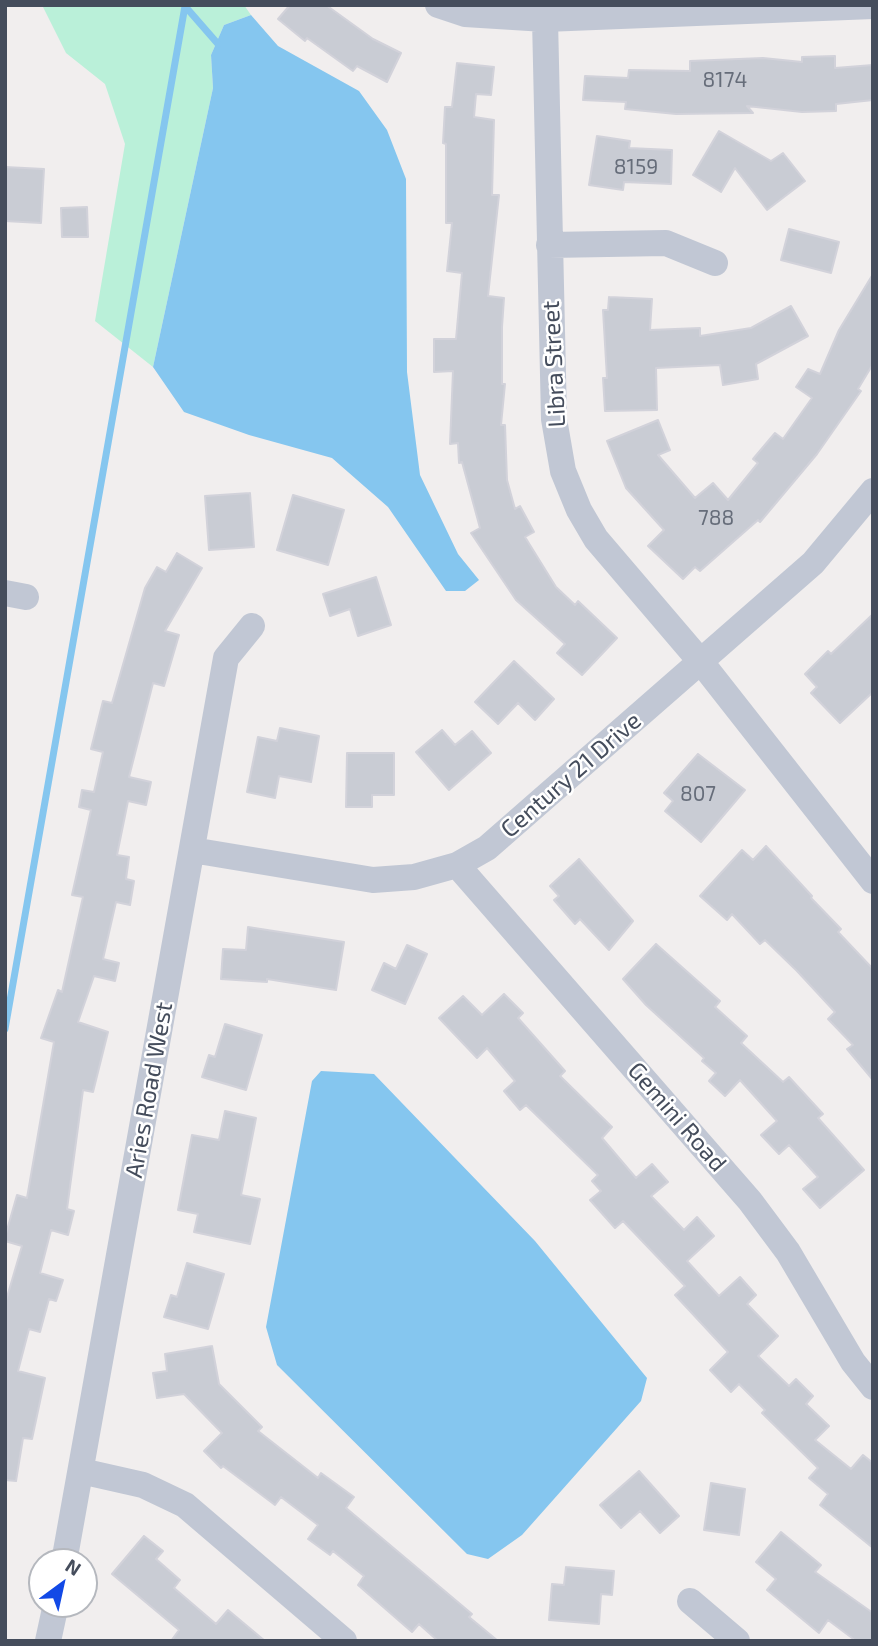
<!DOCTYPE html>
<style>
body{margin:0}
#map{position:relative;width:878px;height:1646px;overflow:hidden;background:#f1eeee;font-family:"Exo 2",sans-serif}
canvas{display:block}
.frame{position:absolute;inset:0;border:7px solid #454d5c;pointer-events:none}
.north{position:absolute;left:28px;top:1548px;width:70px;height:70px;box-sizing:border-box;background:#fff;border:2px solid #b5b8be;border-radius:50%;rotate:33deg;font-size:19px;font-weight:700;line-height:28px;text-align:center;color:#454d5c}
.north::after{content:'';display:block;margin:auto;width:24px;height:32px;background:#1249e6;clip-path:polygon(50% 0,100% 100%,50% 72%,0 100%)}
</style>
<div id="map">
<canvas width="878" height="1646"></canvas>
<div class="frame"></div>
<div class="north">N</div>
</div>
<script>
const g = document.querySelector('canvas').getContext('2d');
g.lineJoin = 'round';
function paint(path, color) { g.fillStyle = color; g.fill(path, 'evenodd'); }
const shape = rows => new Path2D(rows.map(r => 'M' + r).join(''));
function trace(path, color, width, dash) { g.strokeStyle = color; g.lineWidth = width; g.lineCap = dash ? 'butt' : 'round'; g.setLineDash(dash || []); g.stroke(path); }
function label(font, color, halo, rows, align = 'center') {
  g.font = font + ' "Exo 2",sans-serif'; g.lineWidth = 5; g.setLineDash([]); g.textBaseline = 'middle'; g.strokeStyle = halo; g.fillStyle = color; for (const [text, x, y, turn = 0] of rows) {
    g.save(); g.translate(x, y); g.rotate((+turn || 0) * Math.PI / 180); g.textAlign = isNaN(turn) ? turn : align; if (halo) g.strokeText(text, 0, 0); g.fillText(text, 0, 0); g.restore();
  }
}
paint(shape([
 [42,5,244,5,251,15,224,25,211,55,213,88,153,367,95,321,125,144,105,84,66,53]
]), '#baf0d9');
paint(shape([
 [251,15,278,46,359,91,387,130,406,179,407,372,420,475,458,554,479,580,465,591,446,591,388,507,332,458,249,435,184,412,153,367,213,88,211,55,224,25],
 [321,1071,374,1074,535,1241,647,1378,641,1401,522,1535,488,1559,467,1554,277,1365,266,1327,312,1081]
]), '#85c6ef');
trace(shape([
 [184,5,218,44],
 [5,1029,185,6]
]), '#85c6ef', 7);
const building = shape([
 [290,5,326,5,373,39,401,53,387,82,357,66,353,71,307,38,305,41,278,19,290,5],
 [835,56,835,68,873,65,873,100,836,104,836,111,802,112,747,106,753,113,676,114,625,109,626,102,583,100,585,76,628,78,629,70,690,71,690,61,763,58,802,62,802,57,835,56],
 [457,63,494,67,491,95,476,94,474,117,494,120,492,195,499,195,488,296,504,298,502,327,502,384,505,384,501,425,505,425,507,480,515,509,520,506,534,532,525,537,556,587,575,605,578,601,617,638,582,675,557,653,565,644,516,600,471,533,480,528,462,462,459,463,458,443,450,444,453,371,434,372,434,339,456,339,462,273,447,271,452,223,446,223,446,144,443,143,445,107,452,107,457,63],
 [719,131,771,161,783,153,805,181,767,210,735,168,721,192,693,175,719,131],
 [597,136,630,141,629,148,672,150,671,184,624,182,623,190,589,185,597,136],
 [5,167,44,169,41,223,5,221,5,167],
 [87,207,88,237,62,237,61,208,87,207],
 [789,229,839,242,831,273,781,260,789,229],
 [873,274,873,364,858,389,861,391,817,454,760,522,758,520,700,571,695,567,683,579,648,546,664,530,626,488,607,441,658,420,670,450,658,455,695,498,713,483,728,500,758,463,753,459,775,433,783,439,812,398,796,387,808,369,820,374,839,330,873,274],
 [609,297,652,299,650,330,700,328,700,336,751,328,791,306,808,336,756,364,758,379,723,385,720,365,656,368,657,410,605,411,603,378,607,378,603,310,608,310,609,297],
 [250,493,254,547,209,550,205,496,250,493],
 [293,495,344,510,328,565,277,550,293,495],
 [177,553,202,568,165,631,179,635,164,686,153,683,129,777,151,782,146,805,128,801,117,855,129,857,126,879,134,881,130,905,116,902,103,959,119,963,115,981,94,976,78,1022,108,1032,93,1092,83,1090,67,1209,74,1211,68,1235,51,1230,40,1273,63,1280,56,1301,49,1299,40,1332,29,1329,18,1371,45,1378,32,1439,23,1438,16,1481,5,1480,5,1304,22,1246,5,1241,5,1237,17,1195,27,1198,54,1042,41,1038,58,990,62,992,83,897,72,895,91,810,79,807,82,790,94,792,103,752,91,749,103,701,112,703,145,588,157,567,166,572,177,553],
 [376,577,391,625,358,636,350,609,330,616,323,594,376,577],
 [873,614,873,692,840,723,811,693,817,687,805,674,828,651,831,654,873,614],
 [514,661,554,699,535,720,518,703,498,724,475,702,514,661],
 [280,728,319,736,311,782,279,776,275,798,247,792,258,737,277,741,280,728],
 [442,730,455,745,472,731,491,753,449,790,416,752,442,730],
 [347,753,394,753,394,795,372,795,372,807,346,807,347,753],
 [698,754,745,790,701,842,665,811,673,801,664,793,698,754],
 [766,846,812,896,811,898,841,929,838,932,873,969,873,1080,847,1049,853,1045,828,1019,835,1012,797,971,765,940,760,944,732,914,727,920,700,896,742,850,753,860,766,846],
 [579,859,633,921,609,950,580,919,575,924,554,900,559,896,550,886,579,859],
 [248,927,344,942,336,990,267,979,267,982,221,979,223,949,246,950,248,927],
 [656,944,720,1001,715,1007,747,1036,741,1043,783,1082,789,1077,823,1114,818,1118,864,1170,820,1208,803,1189,818,1177,789,1145,779,1154,761,1135,777,1121,740,1080,725,1096,709,1081,716,1073,702,1061,704,1058,646,1005,623,979,656,944],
 [407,945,427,954,405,1004,372,990,384,963,396,969,407,945],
 [504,994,523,1013,518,1018,565,1071,560,1076,612,1127,602,1138,636,1178,652,1164,668,1182,651,1196,684,1230,697,1217,714,1236,687,1261,719,1296,740,1277,756,1295,747,1304,778,1336,758,1356,789,1386,796,1379,813,1396,806,1404,829,1426,815,1440,851,1469,863,1455,873,1463,873,1548,820,1505,828,1494,809,1478,818,1468,762,1413,765,1410,739,1384,731,1392,710,1370,728,1352,675,1295,685,1286,623,1221,615,1228,590,1200,601,1191,592,1181,598,1175,526,1105,520,1110,504,1091,515,1081,487,1048,477,1058,439,1018,463,996,482,1015,504,994],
 [225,1024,262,1035,246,1090,202,1077,209,1055,215,1057,225,1024],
 [225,1111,256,1118,241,1195,260,1199,250,1244,194,1232,198,1214,178,1210,192,1135,219,1140,225,1111],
 [187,1263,224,1274,208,1329,164,1317,171,1295,177,1297,187,1263],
 [212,1346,219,1384,262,1427,258,1431,318,1478,321,1473,354,1497,346,1508,472,1614,469,1617,498,1641,438,1641,419,1624,412,1632,358,1585,364,1576,333,1551,330,1555,308,1539,318,1525,281,1497,275,1505,223,1466,221,1468,204,1451,222,1433,184,1394,157,1398,153,1373,167,1371,165,1354,212,1346],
 [639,1471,679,1516,660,1533,640,1511,621,1528,600,1505,639,1471],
 [711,1483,745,1489,739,1535,704,1530,711,1483],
 [781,1532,821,1565,815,1572,873,1613,873,1641,856,1641,828,1620,819,1633,767,1590,776,1579,756,1562,781,1532],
 [144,1536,163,1551,156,1559,180,1580,174,1588,216,1624,228,1610,265,1641,171,1641,179,1630,112,1574,144,1536],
 [566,1567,614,1571,612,1595,601,1594,599,1624,549,1620,552,1584,564,1585,566,1567]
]);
paint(building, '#c9ccd4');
trace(building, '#d2d2da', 2);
trace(shape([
 [438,5,465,14,545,19,873,6],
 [545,19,554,419,563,471,579,510,596,539,701,662,873,881],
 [549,245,666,243,715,263],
 [5,593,26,597],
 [192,850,373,880,414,877,457,865,487,848,813,563,873,491],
 [457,865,750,1201,788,1252,853,1362,873,1387],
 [81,1471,143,1485,185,1505,344,1641],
 [64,1562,226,658,252,626],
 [690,1601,737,1641],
 [48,1641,56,1604]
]), '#c1c7d4', 26);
label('21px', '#666d7a', null, [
 ["8174",725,80],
 ["8159",636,167],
 ["788",716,518],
 ["807",698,794]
]);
label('24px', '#454d5c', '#fff', [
 ["Libra Street",554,364,-93],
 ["Century 21 Drive",571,775,-41],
 ["Aries Road West",149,1090,-80],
 ["Gemini Road",677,1117,49]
]);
</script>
